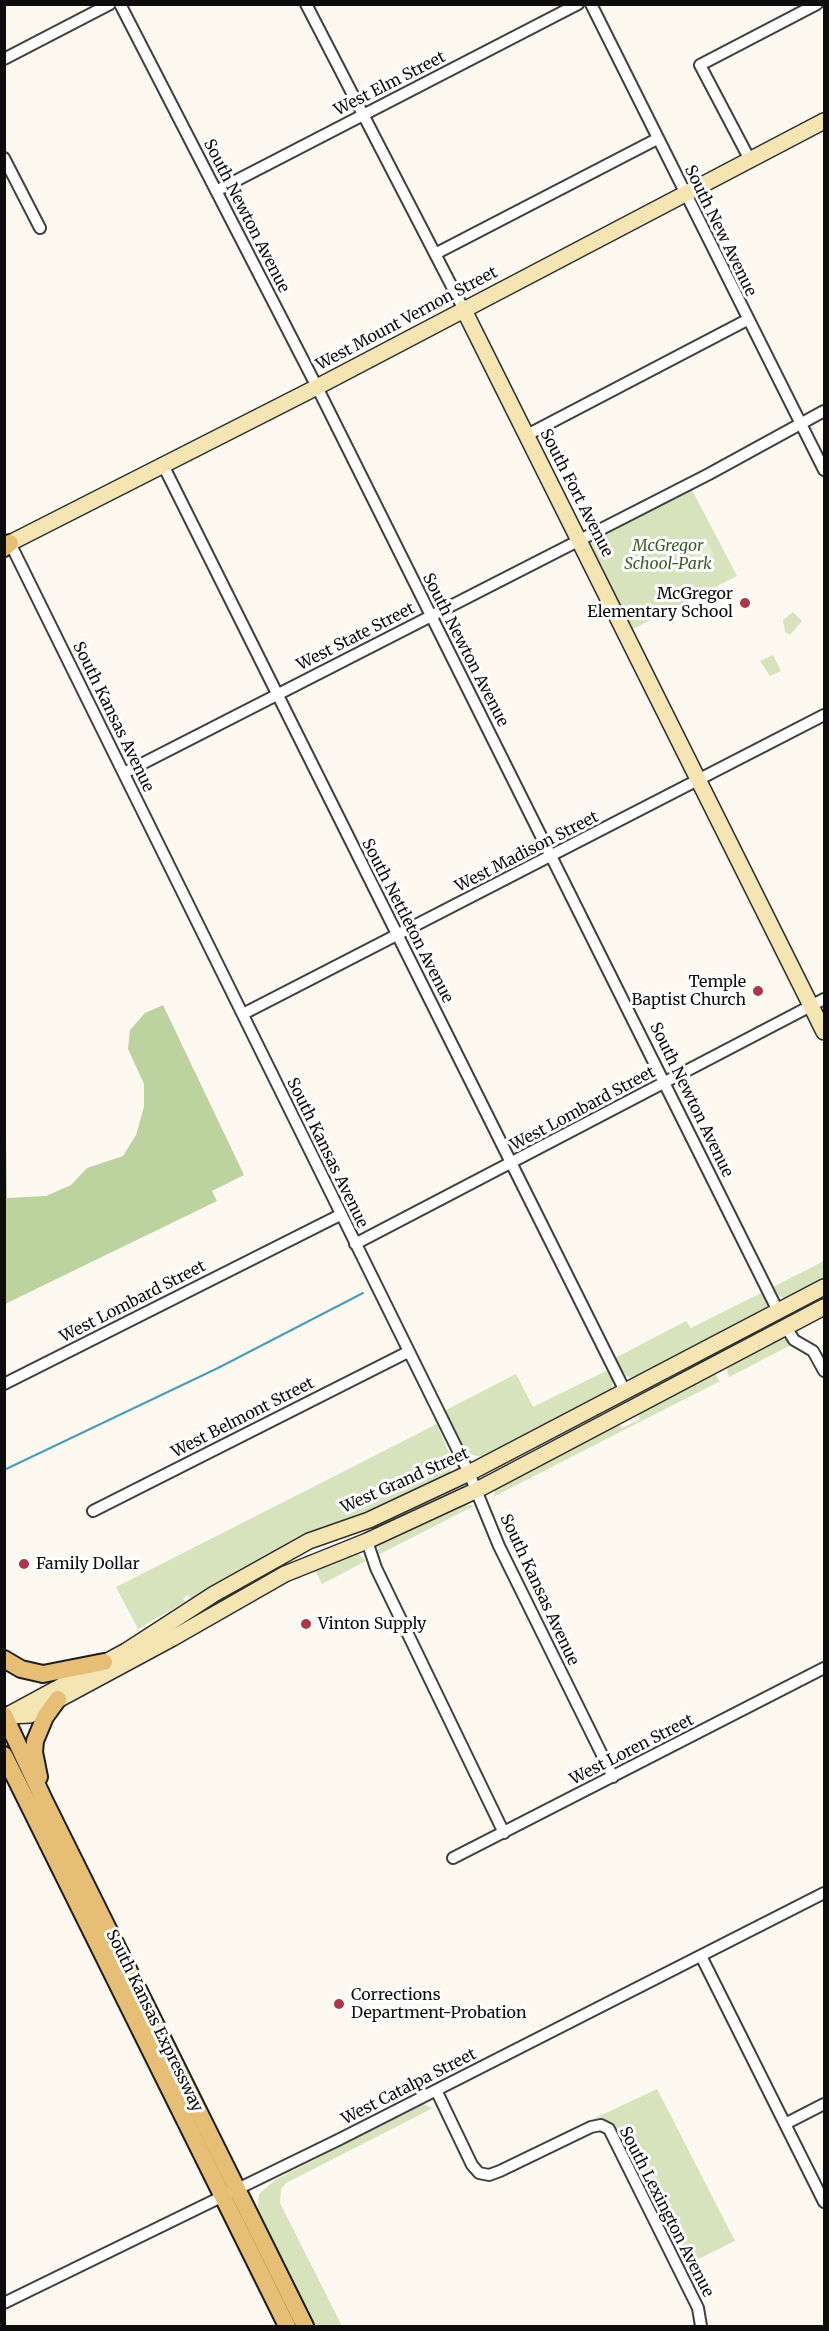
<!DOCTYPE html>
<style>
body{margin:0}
#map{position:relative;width:829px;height:2331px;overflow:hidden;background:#fdf9f0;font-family:Merriweather,serif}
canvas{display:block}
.frame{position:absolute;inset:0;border:6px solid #0d0d0d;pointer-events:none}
</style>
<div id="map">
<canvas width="829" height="2331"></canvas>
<div class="frame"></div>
</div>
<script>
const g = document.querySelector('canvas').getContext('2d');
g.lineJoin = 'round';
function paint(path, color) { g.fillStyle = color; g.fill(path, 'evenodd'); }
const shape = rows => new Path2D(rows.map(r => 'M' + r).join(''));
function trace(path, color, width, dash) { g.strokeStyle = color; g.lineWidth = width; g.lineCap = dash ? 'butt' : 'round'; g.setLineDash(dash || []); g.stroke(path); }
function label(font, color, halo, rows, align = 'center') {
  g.font = font + ' Merriweather,serif'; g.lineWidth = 6; g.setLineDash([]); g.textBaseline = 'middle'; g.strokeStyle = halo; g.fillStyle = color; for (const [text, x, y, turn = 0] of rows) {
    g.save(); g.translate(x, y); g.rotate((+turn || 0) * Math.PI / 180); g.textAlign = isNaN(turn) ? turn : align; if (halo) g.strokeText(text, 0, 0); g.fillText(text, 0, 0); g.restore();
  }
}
paint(shape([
 [691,488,737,576,631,630,588,543],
 [793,612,802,621,790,635,785,632,783,620],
 [773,655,781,671,770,676,760,661],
 [824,1261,824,1281,787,1299,779,1296,773,1287],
 [763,1292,767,1305,765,1310,633,1379,625,1375,615,1358,686,1321,691,1328],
 [782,1336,791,1345,729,1377,726,1367],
 [608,1370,613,1379,612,1390,483,1457,472,1455,464,1448,444,1411,516,1374,533,1407],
 [714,1373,720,1381,495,1496,493,1503,495,1488,595,1433,620,1425,622,1428,640,1419,638,1416,650,1405],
 [437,1424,451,1458,451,1470,445,1478,388,1508,300,1538,191,1599,189,1595,183,1598,185,1602,138,1629,116,1587],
 [462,1504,474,1506,376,1556,380,1544],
 [356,1551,366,1561,322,1584,313,1566],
 [657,2089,735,2241,684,2266,620,2137,608,2123,591,2120],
 [423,2104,433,2108,286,2183,281,2189,280,2203,342,2326,315,2326,258,2208,259,2194,275,2180]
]), '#d6e3bd');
paint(shape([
 [163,1005,244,1175,212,1191,217,1201,5,1304,5,1067,7,1198,46,1196,71,1185,87,1168,123,1156,136,1135,144,1107,144,1084,128,1049,130,1030,145,1013]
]), '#bcd29f');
paint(shape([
 [706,538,714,555,697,565,688,547]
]), '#e5ecce');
trace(shape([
 [4,1470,218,1368,363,1293]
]), '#4b9cbc', 2);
const street = shape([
 [120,4,317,387,778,1311],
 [306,4,463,308],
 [591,4,824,470],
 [4,59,110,4],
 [4,158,40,228],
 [750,160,700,65,817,4],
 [216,191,578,4],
 [435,254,657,139],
 [527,435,747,320],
 [163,465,625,1391],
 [10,543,469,1473,499,1546,613,1777],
 [124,773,709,474,824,411],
 [243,1014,824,715],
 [355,1244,824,999],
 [786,1327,794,1340,813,1351,824,1371],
 [4,1384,340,1215],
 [93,1511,408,1352],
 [367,1541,376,1568,504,1833],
 [453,1858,824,1668],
 [701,1956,824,2202],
 [436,2090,472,2165,479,2173,489,2175,500,2171,591,2127,601,2125,609,2129,698,2308,701,2326],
 [787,2123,824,2104],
 [4,2303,340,2139,824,1893]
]);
const secondary = shape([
 [463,308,824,1032],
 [4,546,317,387,824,121],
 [8,1716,30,1715,173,1638,285,1574,367,1541,477,1490,824,1307],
 [4,1717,126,1651,214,1594,309,1541,369,1520,469,1473,824,1287]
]);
const primary = shape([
 [4,548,10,543],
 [4,1659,21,1669,43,1674,104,1662],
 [4,1715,45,1802,305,2326],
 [4,1755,287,2326],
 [39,1777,34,1752,35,1741,45,1717,58,1699]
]);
trace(street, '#404040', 14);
trace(secondary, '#2f2f2f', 18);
trace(primary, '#1e1e1e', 20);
trace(street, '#fff', 10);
trace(secondary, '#f5e5b3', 15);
trace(primary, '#e7be76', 16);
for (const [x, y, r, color] of [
 [745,603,6,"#ac374b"],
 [758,991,6,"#ac374b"],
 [24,1564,6,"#ac374b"],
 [306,1624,6,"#ac374b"],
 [339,2004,6,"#ac374b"]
]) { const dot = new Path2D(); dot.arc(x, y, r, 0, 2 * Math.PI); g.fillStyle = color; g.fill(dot); trace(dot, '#fff', 2); }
label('16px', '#0d0d0d', '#fff', [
 ["West Elm Street",390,84,-27],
 ["South Newton Avenue",246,216,63],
 ["South New Avenue",720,231,64],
 ["West Mount Vernon Street",407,319,-28],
 ["South Fort Avenue",576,493,63],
 ["West State Street",356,637,-27],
 ["South Newton Avenue",465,650,63],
 ["South Kansas Avenue",113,717,64],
 ["West Madison Street",527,852,-27],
 ["South Nettleton Avenue",407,921,63],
 ["South Newton Avenue",691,1100,64],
 ["West Lombard Street",583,1109,-28],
 ["South Kansas Avenue",327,1153,64],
 ["West Lombard Street",133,1302,-27],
 ["West Belmont Street",243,1418,-27],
 ["West Grand Street",405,1481,-24],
 ["South Kansas Avenue",539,1590,65],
 ["West Loren Street",632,1750,-27],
 ["South Kansas Expressway",154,2021,64],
 ["West Catalpa Street",409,2087,-27],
 ["South Lexington Avenue",666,2212,63]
]);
label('italic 16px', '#385d26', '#fff', [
 ["McGregor",668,546],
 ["School-Park",668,564]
]);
label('16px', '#0d0d0d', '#fff', [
 ["McGregor",733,594,"right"],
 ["Elementary School",733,612,"right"],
 ["Temple",746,982,"right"],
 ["Baptist Church",746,1000,"right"],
 ["Family Dollar",36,1564],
 ["Vinton Supply",318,1624],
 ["Corrections",351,1995],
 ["Department-Probation",351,2013]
], 'left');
</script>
